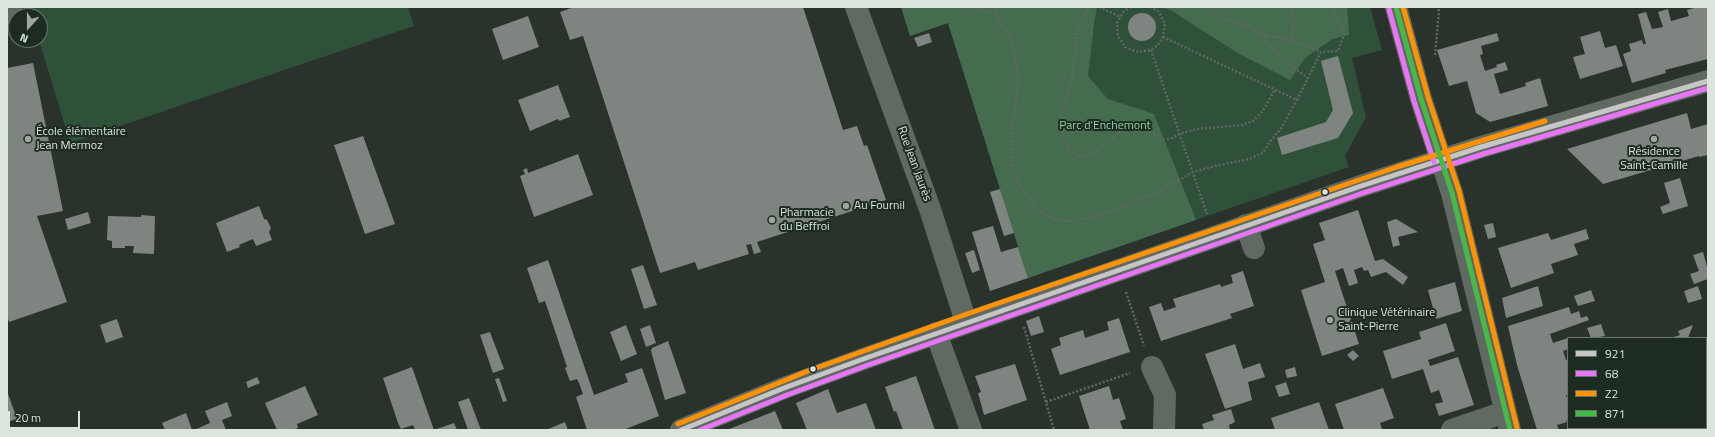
<!DOCTYPE html>
<meta charset="utf-8">
<style>
body{margin:0}
#map{position:relative;width:1715px;height:437px;overflow:hidden;background:#2a322c;font-family:"Titillium Web",sans-serif}
canvas{display:block}
.frame{position:absolute;inset:0;border:8px solid #dbe4dd;pointer-events:none}
.legend{position:absolute;left:1567px;top:337px;width:140px;height:92px;box-sizing:border-box;background:#1d2b21;border:1px solid #69756c;margin:0;padding:5px 7px;list-style:none;font-size:12px;color:#dbe4dd}
.legend li{display:flex;align-items:center;gap:8px;height:20px}
.legend b{width:20px;border:1px solid #69756c}
.north{position:absolute;left:8px;top:8px;width:40px;height:40px;box-sizing:border-box;background:#1d2b21;border:1px solid #69756c;border-radius:50%;rotate:201deg;font-size:11px;font-weight:700;line-height:16px;text-align:center;color:#dbe4dd}
.north::after{content:'';display:block;margin:auto;width:14px;height:18px;background:#9da69f;clip-path:polygon(50% 0,100% 100%,50% 72%,0 100%)}
.scale{position:absolute;left:8px;top:411px;width:72px;height:18px;box-sizing:border-box;border:2px solid #dbe4dd;border-top:0;padding-left:5px;font-size:12px;line-height:14px;white-space:nowrap;color:#dbe4dd;-webkit-text-stroke:3px #1d2b21;paint-order:stroke}
</style>
<div id="map">
<canvas width="1715" height="437"></canvas>
<div class="frame"></div>
<ul class="legend">
<li><b style="height:5px;background:#c6c6c6"></b>921</li>
<li><b style="height:5px;background:#e676f6"></b>68</li>
<li><b style="height:5px;background:#ff9200"></b>Z2</li>
<li><b style="height:5px;background:#46ba46"></b>871</li>
</ul>
<div class="north">N</div>
<div class="scale">20 m</div>
</div>
<script>
const g = document.querySelector('canvas').getContext('2d');
g.lineJoin = 'round';
function paint(path, color) { g.fillStyle = color; g.fill(path, 'evenodd'); }
const shape = rows => new Path2D(rows.map(r => 'M' + r).join(''));
function trace(path, color, width, dash) { g.strokeStyle = color; g.lineWidth = width; g.lineCap = dash ? 'butt' : 'round'; g.setLineDash(dash || []); g.stroke(path); }
function label(font, color, halo, rows, align = 'center') {
  g.font = font + ' "Titillium Web",sans-serif'; g.lineWidth = 4; g.setLineDash([]); g.textBaseline = 'middle'; g.strokeStyle = halo; g.fillStyle = color; for (const [text, x, y, turn = 0] of rows) {
    g.save(); g.translate(x, y); g.rotate((+turn || 0) * Math.PI / 180); g.textAlign = isNaN(turn) ? turn : align; if (halo) g.strokeText(text, 0, 0); g.fillText(text, 0, 0); g.restore();
  }
}
paint(shape([
 [7,7,408,7,414,26,70,143,39,40,40,16,16,16,16,34,7,36],
 [901,7,1370,7,1382,50,1352,58,1366,117,1345,156,1349,167,1028,278,948,23,910,36]
]), '#2f5139');
paint(shape([
 [901,7,1097,7,1094,23,1088,76,1108,99,1154,114,1196,220,1028,278,948,23,910,36],
 [1161,7,1347,7,1349,35,1332,39,1305,58,1290,80,1241,55,1172,11]
]), '#466c50');
paint(shape([
 [574,7,803,7,843,130,857,126,864,146,867,145,886,200,757,242,761,252,754,254,751,244,746,245,749,254,698,270,695,262,660,273,583,36,570,40,560,12],
 [1698,7,1708,7,1708,59,1665,70,1666,73,1632,83,1623,54,1631,51,1629,44,1642,40,1643,44,1646,44,1638,14,1646,12,1652,29,1663,27,1658,12,1668,9,1671,21,1689,16,1687,10],
 '1128 27a14 14 0 1 1 28 0a14 14 0 1 1-28 0Z',
 [528,16,539,47,503,60,492,29],
 [1600,31,1605,48,1616,45,1623,66,1580,79,1573,57,1585,54,1580,37],
 [929,33,932,42,918,47,914,38],
 [1497,33,1499,41,1481,46,1483,54,1480,55,1485,71,1497,67,1496,65,1505,62,1508,70,1494,74,1500,94,1526,86,1525,83,1540,78,1548,106,1490,122,1476,113,1467,81,1449,86,1437,50],
 [1338,56,1353,113,1338,138,1282,155,1277,138,1326,122,1333,110,1321,61],
 [33,63,63,211,37,216,67,302,9,322,7,316,7,68],
 [558,85,570,117,559,121,558,119,530,131,518,100],
 [1687,113,1691,129,1708,124,1708,155,1699,157,1699,156,1603,184,1567,149],
 [363,136,395,224,365,234,334,145],
 [578,154,593,195,534,217,520,176,525,174,523,170,527,168,528,173],
 [1680,178,1688,206,1663,214,1660,207,1670,203,1664,183],
 [1000,189,1014,233,1004,236,990,192],
 [259,206,264,219,267,220,271,228,269,232,272,240,256,246,253,239,239,245,240,247,227,252,216,223],
 [1358,210,1375,261,1383,259,1408,277,1403,285,1386,272,1371,277,1368,270,1364,271,1362,267,1354,270,1358,283,1349,286,1343,268,1335,271,1359,344,1322,356,1301,290,1325,282,1313,244,1325,240,1319,223],
 [88,212,91,223,68,230,65,219],
 [141,215,155,216,154,254,133,253,134,246,125,246,125,248,112,248,112,241,107,240,108,216,141,217],
 [1396,219,1418,232,1398,237,1400,245,1393,247,1387,222],
 [1493,223,1496,237,1488,239,1484,225],
 [993,226,1001,252,1018,247,1028,278,990,291,972,232],
 [1586,229,1589,239,1574,244,1578,255,1551,264,1554,273,1511,288,1498,248,1548,233,1551,240],
 [974,250,980,270,972,273,965,253],
 [1703,252,1708,270,1708,279,1694,284,1690,274,1699,271,1693,255],
 [548,260,594,395,628,382,625,374,642,368,659,416,623,430,587,430,576,397,583,394,579,383,577,379,570,381,565,368,567,367,545,301,539,303,527,268],
 [643,265,657,305,644,309,631,269],
 [1243,271,1254,306,1230,314,1232,318,1161,341,1149,307,1161,303,1164,311,1176,307,1173,299,1220,284,1221,287,1233,283,1231,275],
 [1455,282,1462,311,1436,319,1428,290],
 [1538,286,1543,306,1506,318,1502,298],
 [1698,286,1702,299,1688,303,1684,291],
 [1591,290,1595,301,1578,306,1574,296],
 [1569,307,1571,314,1579,311,1581,318,1587,316,1589,320,1550,334,1553,343,1568,338,1568,349,1563,351,1566,360,1568,359,1568,394,1566,395,1568,401,1568,420,1566,420,1567,422,1557,425,1559,430,1537,430,1517,365,1508,326],
 [1039,316,1044,332,1031,336,1026,321],
 [1119,318,1130,352,1060,375,1051,349,1061,345,1059,338,1083,330,1085,338,1109,330,1107,322],
 [117,319,123,337,106,343,100,325],
 [1446,323,1455,351,1428,360,1430,366,1458,357,1474,405,1439,416,1435,404,1443,402,1439,390,1431,393,1423,369,1392,379,1383,351,1421,339,1419,332],
 [1601,324,1605,336,1591,338,1587,328],
 [626,325,637,354,621,361,610,332],
 [650,325,656,343,646,347,640,329],
 [1693,325,1688,338,1671,338,1680,335,1678,331],
 [490,332,504,369,493,373,480,335],
 [668,341,686,393,665,400,651,351,652,348],
 [1235,344,1243,369,1260,363,1265,377,1248,382,1252,400,1225,409,1205,354],
 [1353,350,1359,356,1353,361,1347,355],
 [1015,364,1027,400,984,415,978,393,981,392,975,376],
 [412,367,428,413,434,430,415,430,413,425,401,429,398,423,383,378],
 [1295,367,1297,376,1287,378,1285,370],
 [916,376,935,430,903,430,896,411,894,412,885,387],
 [257,377,260,383,248,388,246,382],
 [499,378,507,401,503,402,495,379],
 [1286,382,1290,394,1279,397,1275,386],
 [305,386,318,415,297,424,298,428,292,430,277,430,265,403],
 [1109,386,1113,400,1119,398,1126,419,1120,421,1123,430,1090,430,1079,396],
 [1383,388,1394,418,1380,423,1382,429,1380,430,1344,430,1335,404],
 [828,389,837,413,866,403,876,430,807,430,796,403],
 [7,391,17,419,7,422],
 [469,398,481,430,468,430,458,402],
 [1708,401,1708,430,1648,430,1647,428,1706,428,1706,404],
 [227,402,232,416,222,420,226,430,194,430,210,423,205,411],
 [1319,402,1329,430,1275,430,1271,418],
 [1231,409,1235,422,1229,425,1230,430,1204,430,1202,424,1214,420,1212,415],
 [775,411,783,430,727,430,742,424],
 [186,413,192,430,165,430,162,423],
 [565,422,568,430,546,430],
 [454,423,457,430,434,430]
]), '#7e847f');
trace(shape([
 [970,7,995,13],
 [999,7,995,13,1006,30,1013,44,1018,74,1017,93,1011,133,1012,164,1015,177,1028,197,1036,208,1054,219,1067,221,1084,219,1103,214,1153,195,1193,172,1215,166,1249,159,1263,153,1271,140,1280,130,1297,100],
 [1088,7,1078,30,1071,83,1060,118,1063,137,1066,143,1070,150,1080,157,1089,156,1120,132,1134,124,1140,124,1162,140,1172,138,1179,134,1197,129,1242,125,1253,121,1262,112,1275,90],
 [1099,7,1121,17],
 [1131,7,1124,11,1117,23,1118,36,1125,47,1138,52,1151,50,1158,45,1163,37,1165,24,1159,12,1151,7],
 [1208,7,1214,13,1227,20,1248,27,1264,35,1269,44,1290,65,1308,78],
 [1291,7,1294,22,1292,40,1321,52],
 [1265,35,1292,40],
 [1163,37,1297,100,1321,52,1338,51,1344,35,1333,7],
 [1151,50,1207,214],
 [1435,55,1439,11,1438,7],
 [1126,292,1144,346],
 [1024,327,1054,430],
 [1046,402,1130,373]
]), '#606762', 2.5, [2, 2]);
trace(shape([
 [856,7,930,209,966,322],
 [1396,7,1421,99,1452,193,1510,430],
 [7,14,12,13],
 [1246,225,1254,248],
 [936,333,971,430],
 [1152,367,1165,395,1164,430],
 [1452,430,1505,412]
]), '#616963', 22);
trace(shape([
 [681,430,784,388,866,358,1361,186,1481,147,1708,81]
]), '#616963', 22);
trace(shape([
 [681,430,784,388,866,358,1361,186,1481,147,1708,81]
]), '#c6c6c6', 5);
trace(shape([
 [1389,9,1414,101,1434,162],
 [700,430,787,395,868,365,1363,193,1483,154,1708,88]
]), '#e676f6', 5);
trace(shape([
 [1403,7,1428,97,1459,191,1517,428],
 [678,424,808,371,964,315,1397,167,1545,121]
]), '#ff9200', 5);
trace(shape([
 [1396,7,1421,99,1452,193,1510,430]
]), '#46ba46', 5);
for (const [x, y, r, color] of [
 [28,139,4,"#9da69f"],
 [1654,139,4,"#9da69f"],
 [1325,192,3.5,"#dbe4dd"],
 [846,206,4,"#9da69f"],
 [772,220,4,"#9da69f"],
 [1330,320,4,"#9da69f"],
 [813,369,3.5,"#dbe4dd"]
]) { const dot = new Path2D(); dot.arc(x, y, r, 0, 2 * Math.PI); g.fillStyle = color; g.fill(dot); trace(dot, '#1d2b21', 1.5); }
label('12px', '#8fd3a2', '#1d2b21', [
 ["Parc d'Enchemont",1105,126]
]);
label('12px', '#dbe4dd', '#1d2b21', [
 ["École élémentaire",36,132],
 ["Jean Mermoz",36,146],
 ["Résidence",1654,152,"center"],
 ["Saint-Camille",1654,166,"center"],
 ["Au Fournil",854,206],
 ["Pharmacie",780,213],
 ["du Beffroi",780,227],
 ["Clinique Vétérinaire",1338,313],
 ["Saint-Pierre",1338,327]
], 'left');
label('12px', '#dbe4dd', '#1d2b21', [
 ["Rue Jean Jaurès",914,164,70]
]);
</script>
